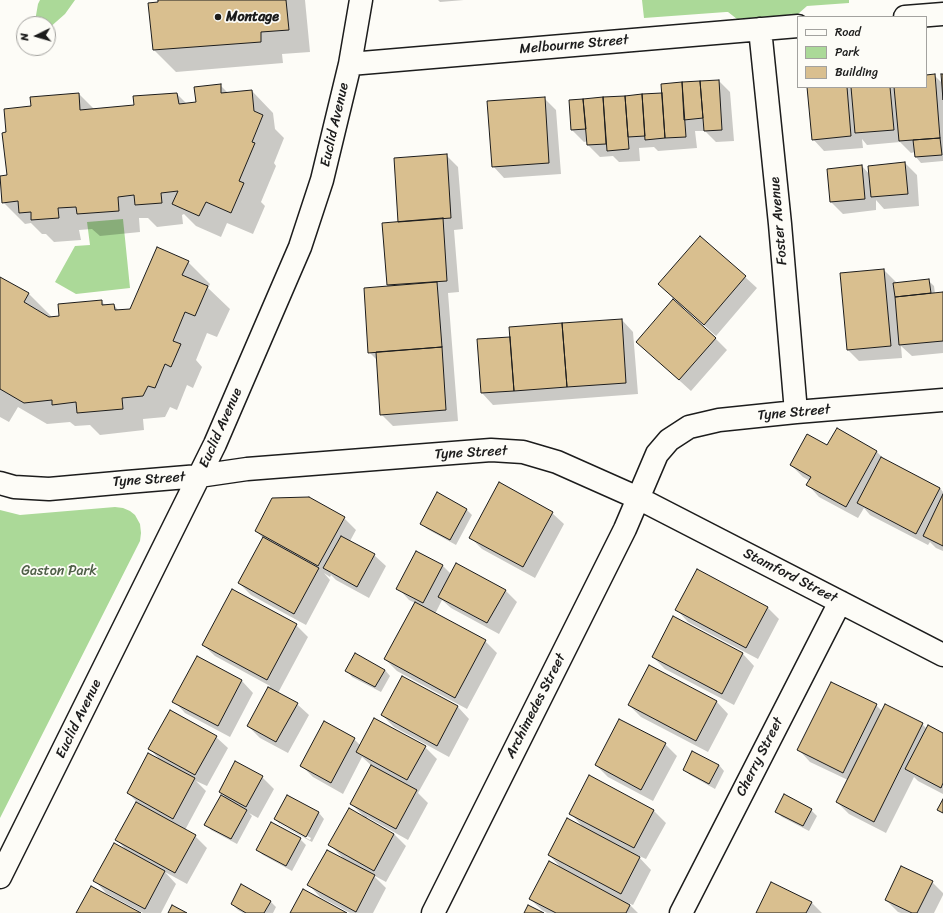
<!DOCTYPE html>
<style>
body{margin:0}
#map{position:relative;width:943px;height:913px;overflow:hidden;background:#fdfcf7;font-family:Sriracha,sans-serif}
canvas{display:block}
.legend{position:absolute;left:797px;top:16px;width:130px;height:72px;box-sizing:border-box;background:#fdfcf7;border:1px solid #a3a29f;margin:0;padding:5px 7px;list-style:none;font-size:12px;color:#1c1c1c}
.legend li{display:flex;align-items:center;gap:8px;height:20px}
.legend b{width:20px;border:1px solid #a3a29f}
.north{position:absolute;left:16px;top:16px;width:40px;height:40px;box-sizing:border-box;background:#fdfcf7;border:1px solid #a3a29f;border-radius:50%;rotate:265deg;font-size:11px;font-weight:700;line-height:16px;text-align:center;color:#1c1c1c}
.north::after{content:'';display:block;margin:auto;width:14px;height:18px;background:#1c1c1c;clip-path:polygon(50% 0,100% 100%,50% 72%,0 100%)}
</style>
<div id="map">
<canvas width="943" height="913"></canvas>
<ul class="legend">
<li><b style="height:5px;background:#fdfcf7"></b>Road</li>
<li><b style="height:11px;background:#abd998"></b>Park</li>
<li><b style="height:11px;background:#d9bf8f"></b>Building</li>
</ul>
<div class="north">N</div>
</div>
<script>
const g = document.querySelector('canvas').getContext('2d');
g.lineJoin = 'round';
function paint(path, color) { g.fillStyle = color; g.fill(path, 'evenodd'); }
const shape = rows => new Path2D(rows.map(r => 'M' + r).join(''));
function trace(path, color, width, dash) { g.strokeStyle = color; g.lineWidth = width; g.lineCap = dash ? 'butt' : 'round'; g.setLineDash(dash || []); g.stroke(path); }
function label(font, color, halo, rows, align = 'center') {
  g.font = font + ' Sriracha,sans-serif'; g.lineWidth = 3.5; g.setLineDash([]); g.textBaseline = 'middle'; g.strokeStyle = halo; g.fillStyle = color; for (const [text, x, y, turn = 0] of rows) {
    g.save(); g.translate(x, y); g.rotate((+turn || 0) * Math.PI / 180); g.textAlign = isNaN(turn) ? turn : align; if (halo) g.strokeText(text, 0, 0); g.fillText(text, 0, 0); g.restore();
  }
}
paint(shape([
 [40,0,75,0,65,14,48,29,48,24,36,24,35,21,38,4],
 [642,0,849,0,849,3,807,6,798,14,737,19,728,12,726,12,644,18],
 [123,219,130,288,76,294,55,282,75,246,90,245,87,222],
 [115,507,123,508,130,511,135,515,140,524,141,533,140,541,0,818,0,510,20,515]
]), '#abd998');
paint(shape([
 [159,0,305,0,310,52,282,54,283,63,176,72,154,50],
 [438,0,464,0,440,2],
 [934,75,942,83,943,75,943,161,921,163,916,157,915,152,911,153,900,142,867,145,862,139,863,148,824,151,813,139,808,87,926,87,926,76],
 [719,81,730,92,734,141,716,142,705,131,695,131,697,148,658,151,654,147,639,148,640,161,619,162,613,156,600,157,588,145,588,141,584,142,572,130,570,101,663,94],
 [220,85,228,93,252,91,273,113,275,129,284,138,274,163,276,166,261,202,265,206,253,234,227,223,221,237,196,226,184,214,182,215,183,224,157,227,148,218,139,218,140,232,100,236,92,229,79,230,81,240,54,242,46,234,42,234,31,223,25,224,3,202,0,177,8,176,7,133,32,107,79,94,95,110,135,106,177,94,187,104,197,103],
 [544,98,556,110,561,174,504,178,493,166],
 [446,155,458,167,463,229,454,230,459,292,448,293,458,421,393,426,381,414,377,360,369,352,388,287,383,224,399,223],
 [905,163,917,175,919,206,884,209,876,200,876,210,843,214,831,202,862,166,870,175],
 [700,237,745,277,757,288,716,336,671,296,659,284],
 [188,262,210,284,208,288,230,309,217,337,207,333,196,360,202,367,193,388,187,385,177,410,170,407,165,417,143,419,144,430,100,435,90,425,75,426,70,422,47,424,18,407,9,422,0,417,0,278,29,294,51,316,50,318,61,317,101,301,106,306,114,305,119,311,131,310],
 [884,270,896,282,896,284,928,280,934,286,935,294,943,293,943,353,912,356,901,346,902,358,859,361,848,350],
 [622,320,633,332,638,394,493,405,482,393,511,338],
 [715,338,727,350,691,391,649,353],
 [837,430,877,452,884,459,940,488,943,492,943,551,936,548,930,542,928,545,870,515,864,508,858,518,819,497,808,485,810,481,803,477,791,465,828,447],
 [466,509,472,515,456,545,427,529,422,524],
 [552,513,564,524,535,578,482,549,470,537],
 [344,518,356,530,350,541,374,555,386,566,369,598,336,580,331,575,330,577,324,573,330,580,306,625,251,595,239,583,263,538,256,531],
 [417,552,443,566,451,574,505,590,517,602,499,634,451,608,442,600,435,614,485,641,497,653,467,709,397,671,385,659,415,603,409,600,398,588],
 [233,590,296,625,308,637,278,693,297,704,309,715,288,753,260,738,248,726,270,686,215,656,203,645],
 [768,608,779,619,758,659,688,622,677,610],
 [674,618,743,654,754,666,734,705,665,669,653,657],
 [197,657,242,681,253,693,230,737,185,713,174,701],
 [649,667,717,702,728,714,708,752,641,717,629,705],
 [385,670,390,676,381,692,352,677,347,671],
 [402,677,458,707,469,719,449,757,394,727,382,715],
 [876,705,882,711,922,724,927,729,943,734,943,794,918,781,914,777,886,833,849,814,837,802,848,780,810,762,799,750],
 [216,737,228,748,207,786,196,781,206,791,185,830,195,836,207,848,187,884,165,872,176,884,161,913,143,913,106,893,95,881,127,851,117,840,141,806,128,793,160,760,150,749],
 [354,739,361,746,425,747,437,759,418,793,428,803,408,840,367,817,367,819,351,804,372,766,362,757,343,794,313,777,301,765],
 [665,744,677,756,653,801,608,777,596,765],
 [236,762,262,777,274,789,258,818,249,813,252,816,237,844,211,830,206,824,228,800,220,792],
 [719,765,724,771,715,789,690,775,684,770],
 [589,777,654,811,666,823,646,859,637,855,651,870,633,905,628,903,638,913,547,913,542,910,530,899,563,870,549,855,585,829,570,813],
 [287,796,319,813,324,819,312,842,281,825,275,819],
 [280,822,311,838,310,840,280,824],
 [349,810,394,834,406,846,386,882,373,875,386,888,373,913,350,913,320,897,309,885,344,859,330,845],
 [811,810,817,816,809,831,782,817,776,811],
 [300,839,306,845,292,871,263,855,257,850],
 [932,882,943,893,943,895,934,913,901,913,898,912,886,900],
 [270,901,276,907,273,913,243,913,238,910,232,904],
 [811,902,822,913,757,913]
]), '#0003');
const building = shape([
 [158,0,286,0,289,30,261,32,261,42,153,50,148,3,158,2,158,0],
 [935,74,940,138,899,141,894,87,926,87,926,75,935,74],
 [941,74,943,74,943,100,941,74],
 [719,80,722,130,704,131,700,81,719,80],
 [700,81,703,118,684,120,682,82,700,81],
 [682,82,686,137,665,138,661,84,682,82],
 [221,84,221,93,252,90,254,111,263,115,252,142,255,143,239,181,244,183,231,213,206,202,199,216,172,204,178,191,161,193,162,203,135,205,134,195,118,197,119,211,77,214,76,207,58,208,59,218,31,220,31,212,19,213,18,201,2,203,0,176,7,175,2,133,6,132,4,109,31,106,30,97,79,93,80,110,134,105,133,96,177,93,179,104,196,102,194,87,221,84],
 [807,87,847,87,851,136,812,140,807,87],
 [851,87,890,87,894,130,855,133,851,87],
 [662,93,665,138,645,140,642,94,662,93],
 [642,94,645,136,628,137,625,96,642,94],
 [625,96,629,149,607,151,603,97,625,96],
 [545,97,549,163,492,167,487,101,545,97],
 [603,97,606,144,587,145,583,99,603,97],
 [583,99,586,129,571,130,569,100,583,99],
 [940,138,942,155,915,157,913,140,940,138],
 [447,154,451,218,398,222,394,158,447,154],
 [905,162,908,194,871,197,868,166,905,162],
 [862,165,865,199,830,202,827,169,862,165],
 [443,218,447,281,387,285,382,223,443,218],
 [700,236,746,276,704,325,658,284,700,236],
 [157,247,189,261,182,275,208,286,195,316,185,312,173,341,181,344,171,367,165,364,155,388,148,386,143,396,122,398,123,409,77,413,76,402,52,405,52,400,24,403,0,389,0,277,29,293,24,302,49,317,59,316,58,304,102,300,102,305,114,304,115,310,130,309,157,247],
 [884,269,891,346,847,350,840,273,884,269],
 [929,279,931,293,895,297,893,283,929,279],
 [437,282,442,347,368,353,364,288,437,282],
 [943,292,943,341,899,345,895,297,943,292],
 [673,299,716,338,679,380,636,342,673,299],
 [622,319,626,383,567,387,562,323,622,319],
 [562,323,567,387,514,391,509,327,562,323],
 [510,337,514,391,481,393,477,339,510,337],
 [442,347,446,410,380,415,376,352,442,347],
 [837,428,877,451,846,507,806,485,811,477,790,465,807,434,827,445,837,428],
 [881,457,940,488,916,534,857,503,881,457],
 [499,482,553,512,523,567,469,538,499,482],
 [437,492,467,509,450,540,420,524,437,492],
 [943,494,943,546,923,536,943,494],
 [309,497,345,517,318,566,255,531,272,498,309,497],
 [341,536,375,554,357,587,323,568,341,536],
 [263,537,319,568,294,614,238,583,263,537],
 [416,551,443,565,423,603,396,589,416,551],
 [456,563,506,590,487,623,438,597,456,563],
 [697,569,768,607,746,648,675,610,697,569],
 [232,589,297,624,267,680,202,645,232,589],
 [415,602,486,640,455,698,384,659,415,602],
 [673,616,743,653,722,694,652,657,673,616],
 [355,653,385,670,375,687,345,671,355,653],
 [197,656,242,680,218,726,172,702,197,656],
 [649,665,717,701,696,741,628,705,649,665],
 [402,676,458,706,437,746,381,715,402,676],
 [831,682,877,704,843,773,797,750,831,682],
 [268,687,298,703,276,742,247,726,268,687],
 [885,704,923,723,874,822,836,802,885,704],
 [170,710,217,736,195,775,148,749,170,710],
 [374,718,426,746,407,780,356,752,374,718],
 [619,719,666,743,641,790,595,765,619,719],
 [324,721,355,738,331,783,300,766,324,721],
 [928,725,943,733,943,783,941,788,905,769,928,725],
 [692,751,719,765,709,784,683,770,692,751],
 [148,753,195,778,173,819,127,793,148,753],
 [235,761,263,776,246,807,219,792,235,761],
 [371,765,417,790,396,829,350,804,371,765],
 [589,775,654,810,634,848,569,814,589,775],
 [784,794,812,809,803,826,775,812,784,794],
 [221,795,247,810,231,839,204,825,221,795],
 [287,795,319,812,306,837,274,819,287,795],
 [943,799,943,813,937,810,943,799],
 [136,802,196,835,175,873,115,840,136,802],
 [349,808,394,834,374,871,328,845,349,808],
 [567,818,640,857,621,894,548,855,567,818],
 [271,822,301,838,286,866,256,850,271,822],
 [114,843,165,871,145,909,93,881,114,843],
 [327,850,375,875,356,912,307,885,327,850],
 [549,861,630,905,626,913,556,913,529,899,549,861],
 [901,866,933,881,917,913,912,913,885,900,901,866],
 [771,882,812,902,806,913,756,913,771,882],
 [241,884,271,901,264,913,246,913,231,904,241,884],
 [91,886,141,913,76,913,91,886],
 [303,889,347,913,290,913,303,889],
 [172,905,187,913,168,913,172,905],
 [528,905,544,913,524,913,528,905]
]);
paint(building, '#d9bf8f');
trace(building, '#1c1c1c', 1);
const minor = shape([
 [905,17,943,14],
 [760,29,780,224,796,412],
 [350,64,798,26],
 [0,483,14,487,49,489,127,482,199,476,247,469,491,450,523,452,557,462,638,498,943,655],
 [0,877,215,444,300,247,322,180,350,64,361,0],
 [433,913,625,529,657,454,669,440,689,427,719,420,796,412,943,400],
 [681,913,840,602]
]);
trace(minor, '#1c1c1c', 25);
trace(minor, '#fdfcf7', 22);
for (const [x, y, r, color] of [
 [218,17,4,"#1c1c1c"]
]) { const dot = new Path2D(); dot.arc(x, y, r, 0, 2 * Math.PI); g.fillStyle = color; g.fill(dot); trace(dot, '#fdfcf7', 1.5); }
label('bold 14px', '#1c1c1c', '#fdfcf7', [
 ["Montage",226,17]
], 'left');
label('14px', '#1c1c1c', '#fdfcf7', [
 ["Melbourne Street",574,45,-5],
 ["Euclid Avenue",335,125,-77],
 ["Foster Avenue",779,221,-95],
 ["Tyne Street",794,413,-5],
 ["Euclid Avenue",221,428,-66],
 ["Tyne Street",471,453,-3],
 ["Tyne Street",149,480,-4],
 ["Stamford Street",790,576,27],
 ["Archimedes Street",536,706,-63],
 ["Euclid Avenue",79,719,-64],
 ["Cherry Street",760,757,-63]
]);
label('14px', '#4e5e47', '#fdfcf7', [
 ["Gaston Park",59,571]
]);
</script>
